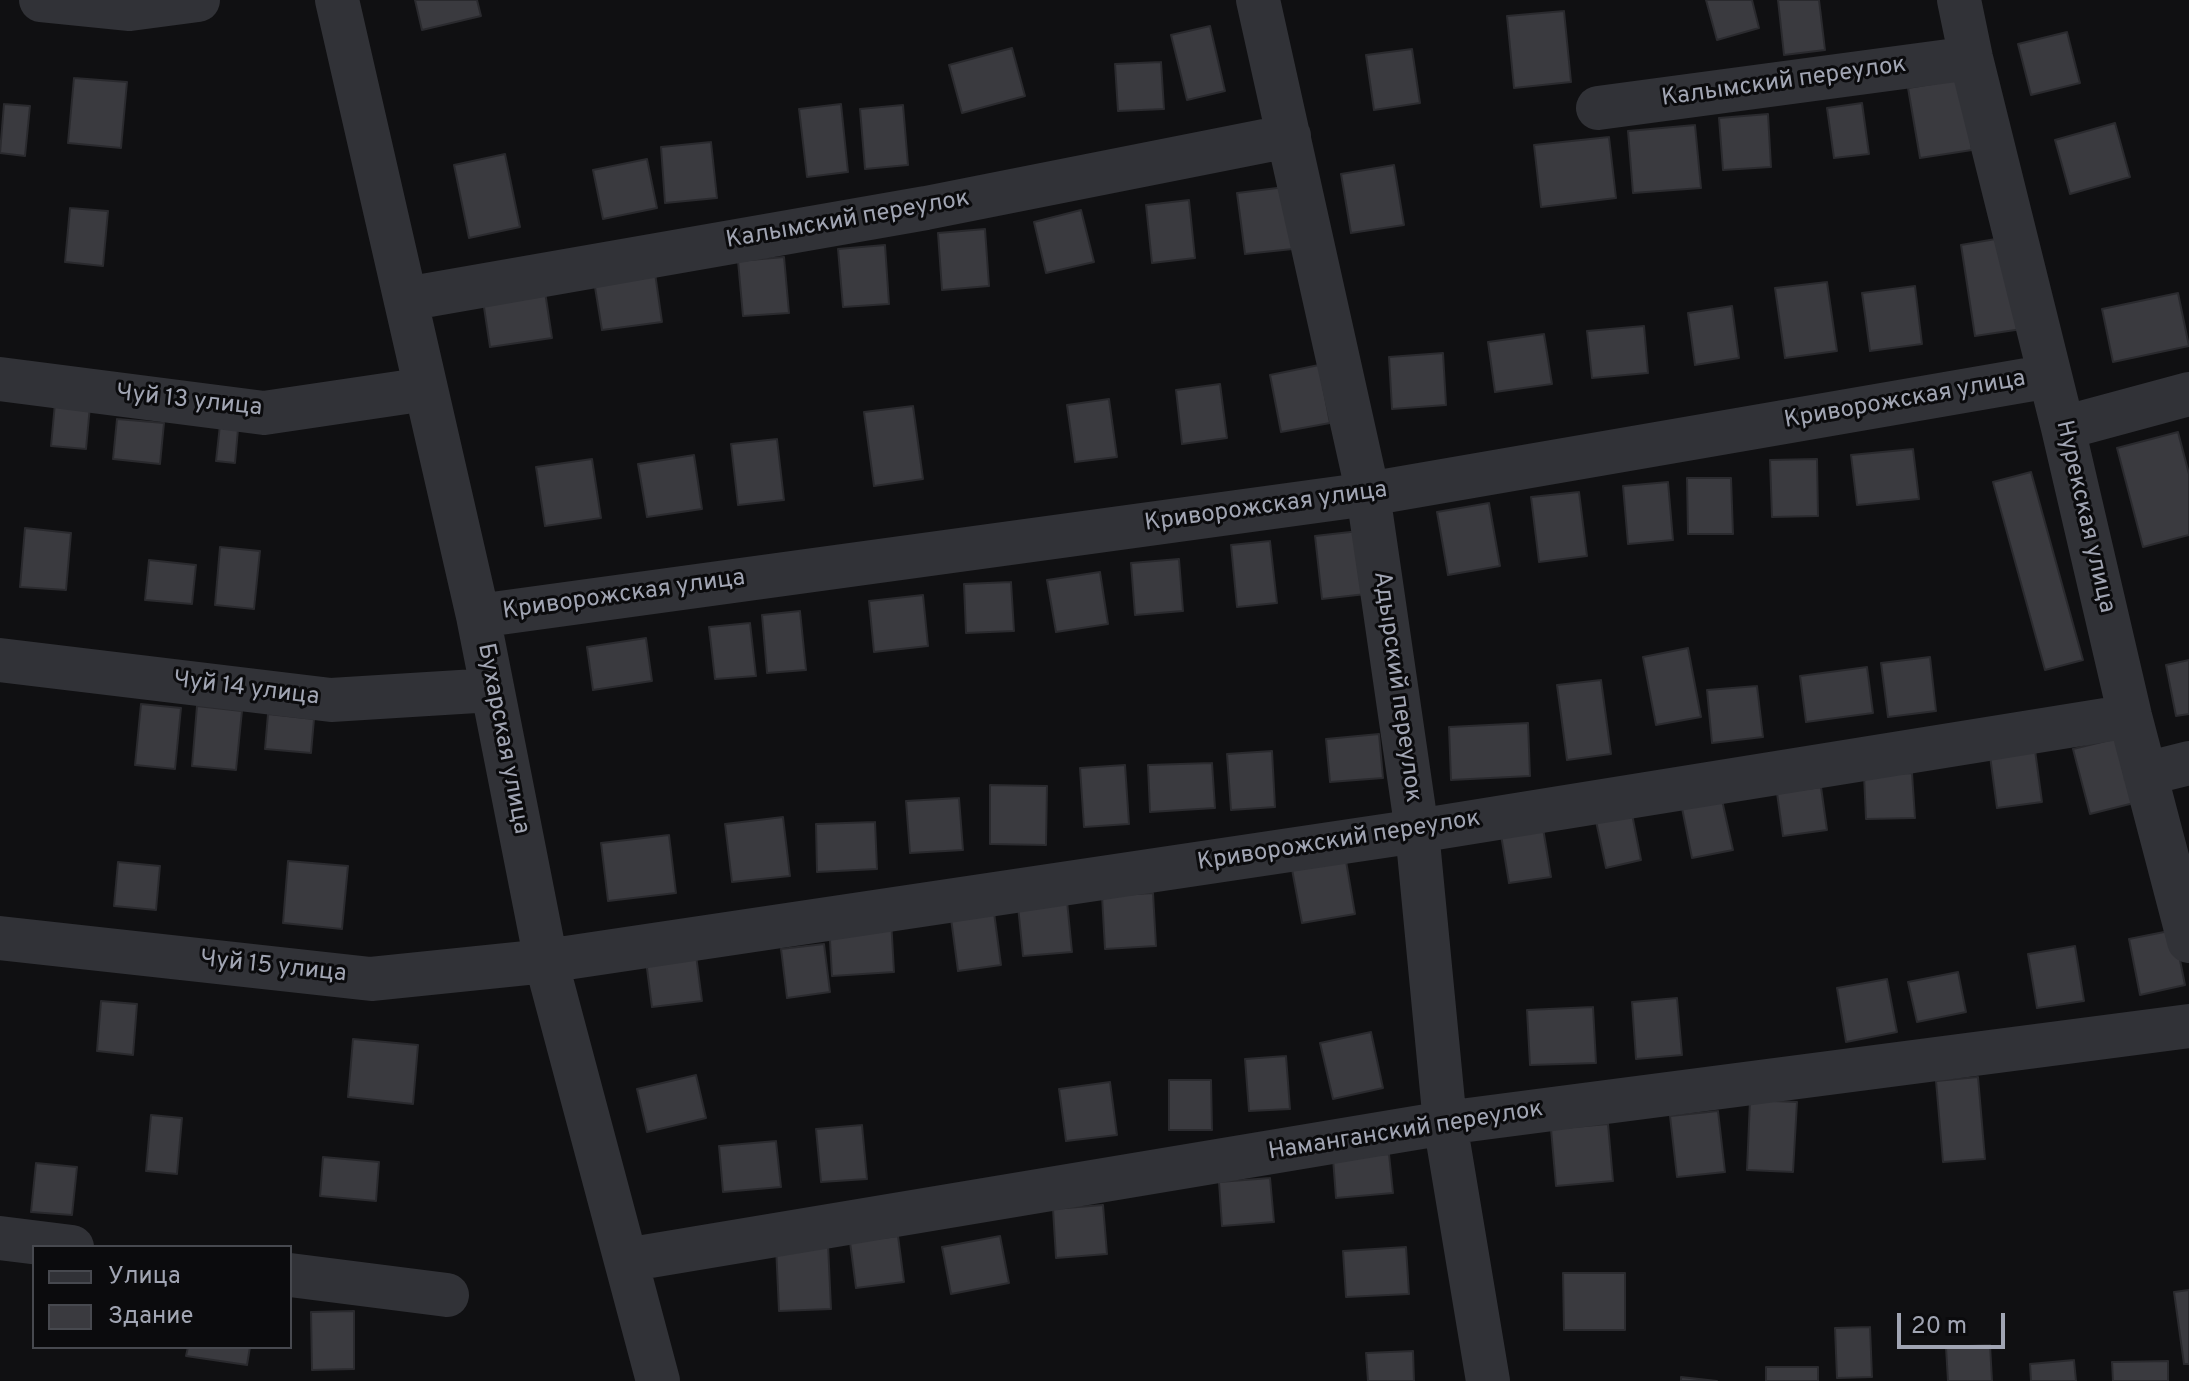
<!DOCTYPE html>
<meta charset="utf-8">
<style>
body{margin:0}
#map{position:relative;width:2189px;height:1381px;overflow:hidden;background:#101012;font-family:Overpass,sans-serif}
canvas{display:block}
.legend{position:absolute;left:32px;top:1245px;width:260px;height:104px;box-sizing:border-box;background:#0b0b0d;border:2px solid #47494f;margin:0;padding:10px 14px;list-style:none;font-size:24px;color:#a1a5b3}
.legend li{display:flex;align-items:center;gap:16px;height:40px}
.legend b{width:40px;border:2px solid #47494f}
.scale{position:absolute;left:1897px;top:1313px;width:108px;height:36px;box-sizing:border-box;border:4px solid #a1a5b3;border-top:0;padding-left:10px;font-size:24px;line-height:28px;white-space:nowrap;color:#a1a5b3;-webkit-text-stroke:6px #0b0b0d;paint-order:stroke}
</style>
<div id="map">
<canvas width="2189" height="1381"></canvas>
<ul class="legend">
<li><b style="height:10px;background:#313237"></b>Улица</li>
<li><b style="height:22px;background:#3a3a3f"></b>Здание</li>
</ul>
<div class="scale">20 m</div>
</div>
<script>
const g = document.querySelector('canvas').getContext('2d');
g.lineJoin = 'round';
function paint(path, color) { g.fillStyle = color; g.fill(path, 'evenodd'); }
const shape = rows => new Path2D(rows.map(r => 'M' + r).join(''));
function trace(path, color, width, dash) { g.strokeStyle = color; g.lineWidth = width; g.lineCap = dash ? 'butt' : 'round'; g.setLineDash(dash || []); g.stroke(path); }
function label(font, color, halo, rows, align = 'center') {
  g.font = font + ' Overpass,sans-serif'; g.lineWidth = 6; g.setLineDash([]); g.textBaseline = 'middle'; g.strokeStyle = halo; g.fillStyle = color; for (const [text, x, y, turn = 0] of rows) {
    g.save(); g.translate(x, y); g.rotate((+turn || 0) * Math.PI / 180); g.textAlign = isNaN(turn) ? turn : align; if (halo) g.strokeText(text, 0, 0); g.fillText(text, 0, 0); g.restore();
  }
}
const building = shape([
 [415,0,477,0,481,16,422,30,415,0],
 [1706,0,1752,0,1759,28,1717,40,1706,0],
 [1778,0,1819,0,1825,50,1784,55,1778,0],
 [1564,11,1571,82,1514,88,1507,16,1564,11],
 [1210,26,1225,91,1187,100,1171,35,1210,26],
 [2067,32,2080,83,2031,95,2018,44,2067,32],
 [1012,48,1025,96,962,113,949,65,1012,48],
 [1412,49,1420,103,1374,110,1366,55,1412,49],
 [1161,62,1164,109,1118,111,1115,64,1161,62],
 [74,78,127,82,121,148,68,143,74,78],
 [1961,79,1972,150,1920,158,1908,88,1961,79],
 [1862,103,1869,154,1834,158,1827,108,1862,103],
 [4,104,30,106,25,156,0,153,4,104],
 [841,104,848,172,807,177,799,109,841,104],
 [903,105,908,165,865,169,860,109,903,105],
 [1768,114,1771,167,1723,170,1719,118,1768,114],
 [2115,123,2130,177,2070,194,2055,140,2115,123],
 [1695,125,1701,188,1633,193,1628,131,1695,125],
 [1609,137,1616,198,1541,207,1534,145,1609,137],
 [711,142,717,198,665,203,661,147,711,142],
 [505,154,520,227,469,238,454,165,505,154],
 [647,159,657,208,603,219,593,170,647,159],
 [1394,165,1404,225,1351,233,1341,174,1394,165],
 [1285,187,1293,249,1245,254,1237,193,1285,187],
 [1189,200,1195,258,1152,263,1146,205,1189,200],
 [70,208,108,211,103,266,65,262,70,208],
 [1081,210,1094,262,1046,273,1034,222,1081,210],
 [985,229,989,286,942,290,938,233,985,229],
 [2007,237,2022,329,1975,336,1961,245,2007,237],
 [885,245,889,304,843,307,838,249,885,245],
 [784,257,789,313,743,316,738,261,784,257],
 [655,273,662,322,602,330,594,281,655,273],
 [1827,282,1837,351,1785,358,1775,288,1827,282],
 [544,285,552,338,490,347,482,294,544,285],
 [1915,286,1922,344,1870,351,1862,293,1915,286],
 [2178,293,2189,346,2113,362,2102,309,2178,293],
 [1732,306,1739,358,1695,365,1688,313,1732,306],
 [1644,326,1648,373,1592,378,1587,331,1644,326],
 [1544,334,1552,384,1495,392,1488,342,1544,334],
 [1443,353,1446,405,1392,409,1389,357,1443,353],
 [1319,365,1330,423,1281,432,1270,375,1319,365],
 [1220,384,1227,438,1182,444,1176,390,1220,384],
 [1109,399,1117,457,1075,462,1067,405,1109,399],
 [55,403,90,406,86,449,51,446,55,403],
 [913,406,923,479,874,486,864,412,913,406],
 [221,416,239,418,235,463,216,461,221,416],
 [117,419,164,423,160,464,113,459,117,419],
 [2178,432,2189,474,2189,535,2143,547,2117,448,2178,432],
 [777,439,784,500,738,505,731,444,777,439],
 [1913,449,1919,499,1857,505,1851,455,1913,449],
 [694,455,702,509,647,517,638,464,694,455],
 [592,459,601,518,545,526,536,467,592,459],
 [1817,459,1818,516,1772,517,1770,460,1817,459],
 [2031,472,2083,660,2045,670,1993,482,2031,472],
 [1687,478,1731,478,1733,534,1688,534,1687,478],
 [1668,482,1673,540,1628,544,1623,486,1668,482],
 [1579,492,1587,556,1539,562,1531,497,1579,492],
 [1489,503,1500,566,1448,575,1437,512,1489,503],
 [25,528,71,533,66,590,20,587,25,528],
 [1359,531,1366,594,1322,599,1315,536,1359,531],
 [1270,541,1277,603,1237,607,1231,545,1270,541],
 [220,547,260,551,254,609,215,605,220,547],
 [1179,559,1183,611,1135,615,1131,563,1179,559],
 [149,560,196,565,192,604,145,600,149,560],
 [1100,572,1108,624,1056,632,1047,580,1100,572],
 [1011,582,1014,631,966,633,964,584,1011,582],
 [923,595,928,646,874,652,869,601,923,595],
 [800,611,806,670,767,673,762,615,800,611],
 [750,623,756,676,715,679,709,627,750,623],
 [646,638,652,681,593,690,587,647,646,638],
 [1688,648,1701,717,1656,725,1643,657,1688,648],
 [1930,657,1936,711,1888,717,1881,663,1930,657],
 [2189,660,2189,714,2176,716,2166,665,2189,660],
 [1867,667,1873,713,1806,722,1800,676,1867,667],
 [1601,680,1611,754,1567,760,1557,685,1601,680],
 [1757,686,1763,737,1712,743,1707,690,1757,686],
 [141,704,181,708,175,769,135,765,141,704],
 [197,706,242,711,236,770,192,766,197,706],
 [268,714,314,719,311,753,265,749,268,714],
 [1528,723,1530,776,1451,780,1449,727,1528,723],
 [1379,734,1383,778,1330,782,1326,739,1379,734],
 [2118,738,2134,803,2090,814,2073,749,2118,738],
 [2035,750,2042,802,1997,808,1990,756,2035,750],
 [1272,751,1275,807,1231,810,1227,754,1272,751],
 [1212,763,1215,808,1150,812,1148,765,1212,763],
 [1125,765,1129,824,1084,827,1080,768,1125,765],
 [1912,773,1915,818,1866,819,1864,775,1912,773],
 [990,785,1047,786,1046,845,990,844,990,785],
 [1821,787,1827,830,1783,836,1777,793,1821,787],
 [959,798,963,850,910,853,906,801,959,798],
 [1722,800,1733,850,1692,858,1682,808,1722,800],
 [1632,814,1641,860,1606,868,1596,821,1632,814],
 [783,817,790,876,732,882,725,824,783,817],
 [875,822,877,869,817,872,816,824,875,822],
 [1543,828,1551,877,1509,883,1501,835,1543,828],
 [669,835,676,893,608,901,601,843,669,835],
 [1345,855,1355,914,1302,923,1291,864,1345,855],
 [288,861,348,866,342,929,283,923,288,861],
 [118,862,160,866,156,910,114,906,118,862],
 [1153,893,1156,946,1105,949,1102,896,1153,893],
 [1067,901,1072,952,1023,956,1018,906,1067,901],
 [993,905,1001,965,958,971,950,911,993,905],
 [891,919,894,972,832,976,829,923,891,919],
 [2174,930,2185,985,2140,995,2129,939,2174,930],
 [824,944,830,992,787,998,781,949,824,944],
 [2075,946,2084,1001,2037,1008,2028,954,2075,946],
 [696,955,702,1001,652,1007,646,961,696,955],
 [1958,972,1966,1012,1917,1022,1908,982,1958,972],
 [1887,979,1897,1032,1846,1042,1837,988,1887,979],
 [1677,998,1682,1055,1636,1059,1632,1002,1677,998],
 [101,1001,137,1004,133,1055,97,1051,101,1001],
 [1593,1007,1596,1063,1530,1065,1527,1010,1593,1007],
 [1371,1032,1383,1088,1333,1099,1320,1043,1371,1032],
 [353,1039,418,1045,413,1104,348,1097,353,1039],
 [1286,1056,1290,1109,1249,1111,1245,1059,1286,1056],
 [696,1075,706,1118,647,1132,637,1089,696,1075],
 [1978,1077,1985,1159,1943,1162,1936,1081,1978,1077],
 [1169,1080,1211,1080,1212,1130,1169,1130,1169,1080],
 [1110,1082,1117,1135,1066,1141,1059,1089,1110,1082],
 [1750,1100,1797,1102,1793,1172,1747,1170,1750,1100],
 [1718,1111,1725,1172,1677,1177,1670,1116,1718,1111],
 [151,1115,182,1118,177,1174,146,1171,151,1115],
 [1608,1124,1613,1181,1556,1186,1551,1129,1608,1124],
 [862,1125,867,1179,821,1182,816,1129,862,1125],
 [776,1141,781,1187,723,1192,719,1146,776,1141],
 [1389,1154,1393,1193,1336,1198,1333,1158,1389,1154],
 [323,1157,379,1162,376,1201,320,1196,323,1157],
 [36,1163,77,1167,72,1215,31,1212,36,1163],
 [1270,1178,1274,1222,1222,1226,1219,1182,1270,1178],
 [1103,1205,1107,1254,1056,1258,1053,1209,1103,1205],
 [898,1236,904,1282,856,1288,850,1242,898,1236],
 [1000,1236,1009,1283,951,1294,942,1247,1000,1236],
 [828,1244,831,1309,779,1311,776,1246,828,1244],
 [1406,1247,1409,1294,1346,1297,1343,1251,1406,1247],
 [1563,1273,1625,1273,1625,1330,1564,1330,1563,1273],
 [2189,1290,2189,1364,2184,1364,2174,1292,2189,1290],
 [354,1311,354,1369,312,1370,311,1312,354,1311],
 [1870,1327,1872,1377,1837,1378,1835,1328,1870,1327],
 [1990,1345,1992,1381,1948,1381,1946,1347,1990,1345],
 [188,1347,250,1347,247,1365,186,1356,188,1347],
 [1413,1351,1414,1381,1368,1381,1366,1353,1413,1351],
 [2074,1360,2076,1381,2031,1381,2030,1364,2074,1360],
 [2168,1361,2168,1381,2113,1381,2112,1362,2168,1361],
 [1766,1367,1818,1367,1818,1381,1766,1381,1766,1367],
 [1681,1377,1717,1381,1681,1381,1681,1377]
]);
paint(building, '#3a3a3f');
trace(building, '#2a2a2e', 2);
trace(shape([
 [41,0,130,9,198,0],
 [337,0,478,616,546,961,658,1381],
 [1258,0,1368,494,1417,831,1445,1123,1488,1381],
 [1959,0,1971,58,2063,428,2130,716,2189,941],
 [1598,108,1971,58],
 [406,299,926,208,1289,136],
 [0,379,264,413,426,389],
 [2063,428,2189,394],
 [478,616,1368,494,2050,376],
 [0,660,331,700,492,690],
 [2145,774,2189,763],
 [0,938,371,979,546,961,1417,831,2130,716],
 [0,1238,72,1247],
 [626,1260,1445,1123,2189,1026],
 [290,1275,447,1295]
]), '#313237', 44);
label('24px', '#a1a5b3', '#0b0b0d', [
 ["Калымский переулок",1784,83,-8],
 ["Калымский переулок",848,221,-10],
 ["Криворожская улица",1905,401,-10],
 ["Чуй 13 улица",189,402,6],
 ["Криворожская улица",1266,508,-8],
 ["Нурекская улица",2084,517,77],
 ["Криворожская улица",624,596,-8],
 ["Адырский переулок",1396,687,82],
 ["Чуй 14 улица",246,690,7],
 ["Бухарская улица",502,739,79],
 ["Криворожский переулок",1339,842,-9],
 ["Чуй 15 улица",273,968,6],
 ["Наманганский переулок",1406,1132,-9]
]);
</script>
